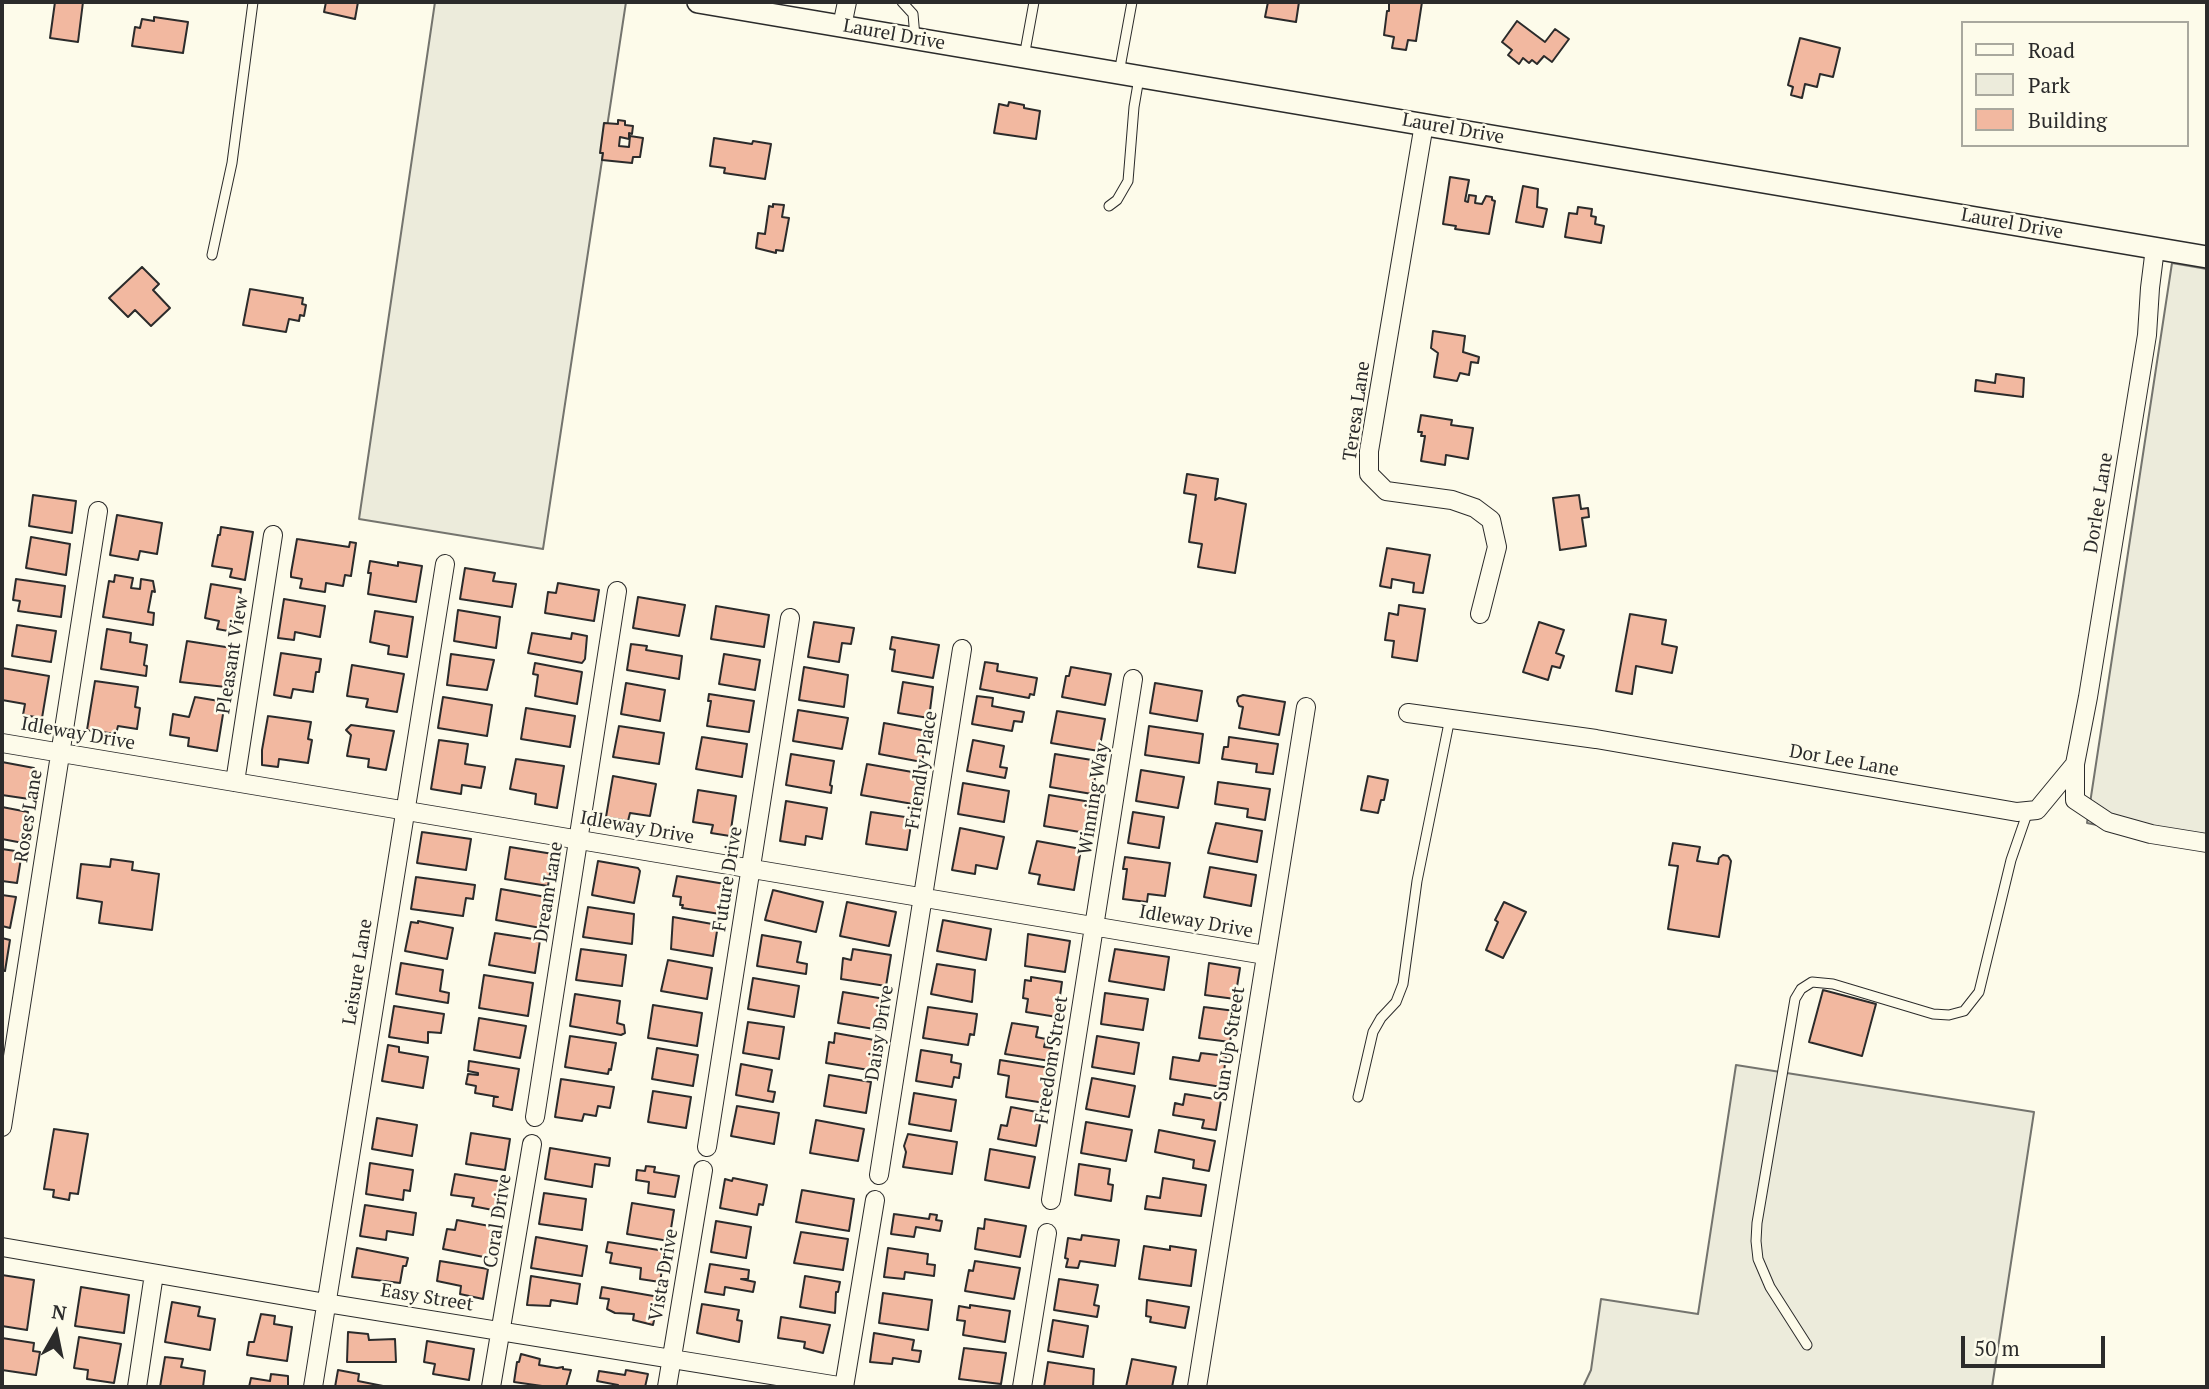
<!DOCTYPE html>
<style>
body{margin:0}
#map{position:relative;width:2209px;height:1389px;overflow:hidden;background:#fdfbea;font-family:"PT Serif",serif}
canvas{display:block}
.frame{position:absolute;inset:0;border:4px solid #2b2b2b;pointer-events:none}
.legend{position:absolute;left:1961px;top:21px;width:228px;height:126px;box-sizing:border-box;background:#fdfbea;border:2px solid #a9a89e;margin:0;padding:9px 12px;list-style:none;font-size:21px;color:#2b2b2b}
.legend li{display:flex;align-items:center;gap:14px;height:35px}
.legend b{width:35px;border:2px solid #a9a89e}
.north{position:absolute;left:21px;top:1298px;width:70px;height:70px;-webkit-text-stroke:5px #fdfbea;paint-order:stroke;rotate:9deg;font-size:19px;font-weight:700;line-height:28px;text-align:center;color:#2b2b2b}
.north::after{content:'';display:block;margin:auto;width:24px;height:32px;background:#2b2b2b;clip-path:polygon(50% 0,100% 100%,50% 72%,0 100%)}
.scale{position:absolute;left:1961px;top:1336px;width:144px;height:32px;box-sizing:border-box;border:4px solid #2b2b2b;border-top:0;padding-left:9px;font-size:21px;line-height:24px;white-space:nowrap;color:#2b2b2b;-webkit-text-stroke:5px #fdfbea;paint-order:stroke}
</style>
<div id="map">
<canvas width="2209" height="1389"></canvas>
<div class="frame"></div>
<ul class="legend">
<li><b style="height:9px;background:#fdfbea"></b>Road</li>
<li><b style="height:19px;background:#ecebdb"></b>Park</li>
<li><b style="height:19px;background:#f2b8a0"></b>Building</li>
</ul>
<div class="north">N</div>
<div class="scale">50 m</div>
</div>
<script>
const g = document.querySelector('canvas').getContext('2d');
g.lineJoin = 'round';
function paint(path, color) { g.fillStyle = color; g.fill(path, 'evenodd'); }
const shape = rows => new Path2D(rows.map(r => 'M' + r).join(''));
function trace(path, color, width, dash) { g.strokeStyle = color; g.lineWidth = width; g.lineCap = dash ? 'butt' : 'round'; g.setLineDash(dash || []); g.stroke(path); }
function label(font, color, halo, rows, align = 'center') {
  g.font = font + ' "PT Serif",serif'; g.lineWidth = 5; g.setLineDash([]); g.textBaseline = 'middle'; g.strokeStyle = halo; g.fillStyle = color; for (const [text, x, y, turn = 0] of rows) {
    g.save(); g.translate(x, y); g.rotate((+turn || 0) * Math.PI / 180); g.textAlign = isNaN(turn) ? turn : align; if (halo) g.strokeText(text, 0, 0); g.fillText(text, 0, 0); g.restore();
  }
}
const green = shape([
 [435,2,626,2,543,549,359,519,435,2],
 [2172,263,2207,269,2207,847,2087,823,2172,263],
 [1736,1065,2034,1112,1992,1387,1583,1387,1591,1370,1601,1299,1698,1314,1736,1065]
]);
paint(green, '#ecebdb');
trace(green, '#74746e', 2);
const building = shape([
 [55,2,83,2,78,42,50,38,55,2],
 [326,2,358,2,355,19,324,12,326,2],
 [1268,2,1299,2,1296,22,1265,17,1268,2],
 [1389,2,1422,2,1416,41,1408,40,1406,50,1392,48,1394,37,1384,35,1387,11,1389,11,1389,2],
 [154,17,188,22,183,53,132,46,135,27,140,28,142,19,154,21,154,17],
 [1517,21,1545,42,1555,29,1569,39,1552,62,1544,56,1537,64,1532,60,1529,63,1523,58,1519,64,1508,55,1512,50,1502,42,1517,21],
 [1800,38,1840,48,1833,77,1820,74,1817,87,1805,84,1802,98,1791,95,1793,87,1788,85,1800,38],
 [1009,102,1024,105,1024,108,1040,111,1036,139,994,133,999,104,1008,106,1009,102],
 [618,120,625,121,625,125,633,126,632,134,629,133,629,139,620,137,619,146,629,147,630,136,643,138,640,157,633,157,632,163,602,160,603,153,600,153,604,123,618,124,618,120],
 [714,138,752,144,753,141,771,144,765,179,724,173,725,168,710,166,714,138],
 [1450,177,1469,180,1465,201,1468,202,1469,195,1476,196,1475,203,1482,204,1486,196,1492,197,1492,200,1495,201,1489,234,1455,229,1456,226,1443,224,1450,177],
 [1523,186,1538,189,1537,207,1547,209,1543,227,1516,222,1523,186],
 [773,204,784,205,782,217,789,218,783,251,776,250,776,253,756,248,758,233,765,234,769,206,773,207,773,204],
 [1578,207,1592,209,1591,216,1596,217,1595,224,1604,226,1601,243,1565,237,1569,213,1577,214,1578,207],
 [142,267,159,284,153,290,170,308,151,326,135,310,128,317,109,298,142,267],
 [250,289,303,298,302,304,306,305,304,316,300,315,299,321,289,319,286,332,243,325,250,289],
 [1433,331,1465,336,1463,352,1479,357,1478,363,1471,362,1469,375,1460,373,1457,381,1434,377,1438,353,1431,348,1433,331],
 [1996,374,2024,378,2023,397,1975,391,1976,380,1995,383,1996,374],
 [1421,415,1452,420,1451,425,1473,428,1468,459,1446,455,1445,465,1421,461,1425,436,1421,436,1422,432,1418,432,1421,415],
 [1187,474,1218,479,1215,500,1219,498,1246,504,1235,573,1198,567,1202,544,1189,542,1196,495,1184,493,1187,474],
 [33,495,76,501,72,533,29,526,33,495],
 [1579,495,1581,509,1588,508,1589,517,1582,518,1586,546,1560,550,1553,498,1579,495],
 [117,515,162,523,157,554,140,551,138,560,110,555,117,515],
 [221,527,253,532,245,580,230,577,232,569,212,566,218,535,220,535,221,527],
 [31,537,70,544,66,575,26,568,31,537],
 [297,539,349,547,350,542,356,543,351,576,345,575,343,586,326,583,325,592,300,588,302,579,291,577,291,573,297,539],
 [1387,548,1430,555,1423,593,1413,592,1414,583,1392,579,1391,588,1380,586,1387,548],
 [370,561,398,566,398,562,422,566,416,602,368,594,371,573,368,573,370,561],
 [465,568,495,573,493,581,516,584,512,607,460,599,465,568],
 [115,575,133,578,131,588,140,589,141,579,153,581,155,592,152,591,148,612,154,613,153,625,103,617,109,581,114,582,115,575],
 [16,579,65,586,61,617,18,611,20,601,13,600,16,579],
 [558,583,599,590,594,621,545,613,548,592,556,593,558,583],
 [211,584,241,589,234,632,217,629,219,621,205,618,211,584],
 [638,597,685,605,679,636,633,628,638,597],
 [284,599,325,606,320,637,295,632,294,640,278,638,284,599],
 [1399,605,1425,609,1417,661,1392,657,1394,641,1385,640,1389,613,1398,615,1399,605],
 [716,606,769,615,764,647,711,639,716,606],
 [458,610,500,617,496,648,454,641,458,610],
 [375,611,413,617,407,657,388,654,389,646,370,642,375,611],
 [1630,614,1666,620,1662,644,1677,647,1672,673,1636,666,1632,694,1616,691,1630,614],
 [814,622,854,628,851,644,842,643,839,662,808,657,814,622],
 [1539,622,1564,630,1556,653,1564,656,1560,668,1552,666,1548,680,1523,672,1539,622],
 [17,625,56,631,51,662,12,656,17,625],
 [107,629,131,633,130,642,147,645,144,665,147,666,146,676,101,669,107,629],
 [532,633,571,639,572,633,587,636,585,659,582,663,528,653,532,633],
 [892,637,939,645,933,678,892,671,895,650,890,649,892,637],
 [187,641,232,648,226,687,180,682,187,641],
 [631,644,647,646,646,650,682,656,679,679,627,670,631,644],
 [281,653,321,659,319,672,316,672,313,692,293,689,291,698,274,695,281,653],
 [451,654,494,660,487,690,447,685,451,654],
 [724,654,760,660,755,690,719,684,724,654],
 [985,662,998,664,997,671,1037,678,1034,695,1030,694,1029,698,980,689,985,662],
 [535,663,582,672,577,704,535,696,538,675,533,674,535,663],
 [352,665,404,674,397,712,366,707,368,699,347,696,352,665],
 [804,667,848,675,844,707,799,700,804,667],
 [1071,667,1111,674,1105,705,1062,697,1066,676,1069,676,1071,667],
 [2,668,49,676,42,718,23,715,25,704,2,700,2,668],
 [95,681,138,687,135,707,140,708,137,729,118,726,116,734,87,730,95,681],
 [903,682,933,687,929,718,898,713,903,682],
 [626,683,665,690,660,721,621,714,626,683],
 [1155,683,1202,691,1197,721,1150,713,1155,683],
 [709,694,754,701,749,732,707,726,711,701,708,701,709,694],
 [1243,695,1285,702,1279,735,1239,728,1243,707,1239,706,1237,701,1238,697,1243,695],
 [977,696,993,698,992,706,1024,712,1022,722,1014,721,1012,731,972,724,977,696],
 [195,697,225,702,217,751,188,746,189,738,170,735,173,714,189,717,195,697],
 [443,697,492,705,487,736,438,728,443,697],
 [526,708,575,716,570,747,521,739,526,708],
 [798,710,848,718,842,749,793,741,798,710],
 [1057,711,1105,719,1099,751,1051,743,1057,711],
 [268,716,311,722,308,739,312,740,308,763,279,759,278,767,262,765,262,750,268,716],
 [884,723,927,731,922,762,879,754,884,723],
 [351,725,394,731,386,770,368,767,369,759,347,756,351,735,346,730,351,725],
 [619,726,664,733,659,764,613,757,619,726],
 [1149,726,1203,734,1199,763,1145,755,1149,726],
 [702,737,747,744,742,777,696,769,702,737],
 [1229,737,1278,744,1273,774,1256,772,1257,764,1222,759,1224,747,1228,747,1229,737],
 [439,740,468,744,465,764,485,767,481,788,462,785,461,794,431,789,439,740],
 [973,740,1004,746,1000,767,1007,768,1005,778,967,771,973,740],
 [791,754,834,761,830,785,832,786,831,793,786,785,791,754],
 [1055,754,1098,761,1092,794,1050,787,1055,754],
 [516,759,564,766,557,808,535,804,536,794,510,789,516,759],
 [2,762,34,768,29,799,2,795,2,762],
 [867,764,918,773,913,804,861,795,867,764],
 [1141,770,1184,777,1178,808,1136,801,1141,770],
 [613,776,656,784,650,816,630,813,628,821,606,817,613,776],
 [1368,776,1388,780,1384,800,1381,800,1378,813,1361,810,1368,776],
 [1218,782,1270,789,1265,820,1247,817,1248,809,1215,804,1218,782],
 [963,783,1009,791,1004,822,958,814,963,783],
 [698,790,736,796,730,836,711,833,713,825,693,822,698,790],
 [1049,795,1091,802,1086,833,1044,826,1049,795],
 [786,801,827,808,822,839,806,836,805,845,780,841,786,801],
 [2,807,28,812,23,843,2,839,2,807],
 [871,812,912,818,907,850,866,844,871,812],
 [1133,812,1164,817,1159,848,1128,843,1133,812],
 [1216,823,1262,831,1257,862,1208,853,1216,823],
 [960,828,1004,837,997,869,976,865,975,874,952,870,960,828],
 [422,832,471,839,466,870,417,863,422,832],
 [1037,841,1081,849,1074,890,1038,884,1040,875,1029,873,1037,841],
 [1673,843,1700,847,1697,861,1718,864,1719,858,1723,855,1728,856,1731,861,1719,937,1668,929,1678,866,1669,865,1673,843],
 [510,847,553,854,548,886,505,879,510,847],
 [2,849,22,852,17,883,2,881,2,849],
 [1125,857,1170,863,1165,896,1148,894,1147,902,1123,899,1127,869,1123,869,1125,857],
 [111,859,133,862,132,870,159,874,152,930,99,923,102,902,77,898,81,864,110,867,111,859],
 [598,861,638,868,640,871,634,903,592,895,598,861],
 [1210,867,1256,875,1251,906,1204,897,1210,867],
 [677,876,725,884,720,914,682,908,683,905,680,905,681,897,673,896,677,876],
 [416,877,475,885,473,899,466,898,463,916,411,909,416,877],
 [501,889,546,897,541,928,496,920,501,889],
 [773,890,823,902,816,932,765,920,773,890],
 [2,895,16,897,10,928,2,926,2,895],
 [847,902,896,912,889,946,840,936,847,902],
 [1504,902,1526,912,1503,958,1486,950,1498,922,1495,920,1504,902],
 [588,907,634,914,632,944,583,937,588,907],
 [673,917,718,925,713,956,671,949,673,917],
 [943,920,991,929,986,960,937,951,943,920],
 [418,921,453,928,447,959,405,951,411,922,418,923,418,921],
 [495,933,540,940,535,973,489,965,495,933],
 [1028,934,1070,941,1065,972,1025,966,1028,934],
 [762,935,801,942,797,962,807,964,806,974,757,966,762,935],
 [2,938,10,940,5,971,2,970,2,938],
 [581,949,626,955,622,986,576,980,581,949],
 [853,949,891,955,886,986,841,979,843,958,851,960,853,949],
 [1115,949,1169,957,1164,990,1109,981,1115,949],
 [668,960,712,968,707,999,661,991,668,960],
 [401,963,443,970,440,991,449,993,448,1003,396,994,401,963],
 [1209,963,1240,968,1235,999,1205,995,1209,963],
 [937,964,975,970,972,1002,931,994,937,964],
 [484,975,533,983,528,1016,479,1008,484,975],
 [1031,977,1062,982,1057,1017,1026,1012,1028,999,1023,998,1025,980,1031,981,1031,977],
 [753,978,799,986,794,1017,748,1009,753,978],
 [1823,990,1876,1004,1862,1056,1809,1042,1823,990],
 [843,992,885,999,880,1030,838,1023,843,992],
 [1105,993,1148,999,1143,1030,1101,1024,1105,993],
 [575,994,620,1001,617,1023,624,1025,625,1033,621,1035,570,1026,575,994],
 [653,1005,702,1013,697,1046,648,1038,653,1005],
 [394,1006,444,1014,441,1033,428,1032,428,1043,389,1037,394,1006],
 [928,1007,977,1014,974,1035,970,1034,968,1045,923,1038,928,1007],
 [1204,1007,1235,1011,1230,1042,1199,1038,1204,1007],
 [479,1018,526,1026,520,1058,474,1050,479,1018],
 [748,1022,784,1027,779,1059,743,1053,748,1022],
 [1012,1023,1038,1027,1036,1037,1046,1039,1044,1047,1052,1048,1050,1061,1005,1054,1012,1023],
 [835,1033,880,1041,875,1071,826,1063,829,1042,834,1043,835,1033],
 [570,1036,616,1043,611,1070,609,1069,608,1074,565,1067,570,1036],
 [1097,1036,1139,1043,1134,1074,1092,1067,1097,1036],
 [388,1045,399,1047,399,1052,428,1057,423,1088,382,1081,388,1045],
 [657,1048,698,1055,693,1086,652,1079,657,1048],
 [921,1050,952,1055,951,1062,961,1064,959,1078,954,1077,952,1087,916,1081,921,1050],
 [1201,1053,1226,1056,1222,1087,1170,1079,1173,1057,1199,1061,1201,1053],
 [1000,1060,1050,1068,1045,1103,1006,1097,1009,1076,998,1074,1000,1060],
 [469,1061,519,1069,512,1110,493,1106,494,1097,498,1097,475,1093,476,1086,466,1084,468,1074,478,1075,478,1073,468,1071,469,1061],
 [741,1064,772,1070,768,1091,775,1092,773,1102,736,1095,741,1064],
 [829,1075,871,1082,866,1113,824,1106,829,1075],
 [1092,1078,1135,1086,1129,1117,1086,1109,1092,1078],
 [561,1079,614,1087,610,1108,598,1106,596,1116,584,1114,582,1121,555,1117,561,1079],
 [653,1091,691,1097,686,1128,648,1122,653,1091],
 [914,1093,956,1100,951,1131,909,1124,914,1093],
 [1185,1094,1221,1100,1216,1130,1202,1128,1204,1120,1173,1115,1175,1103,1183,1105,1185,1094],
 [737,1106,779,1113,774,1144,731,1136,737,1106],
 [1011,1107,1042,1113,1036,1146,998,1139,1001,1125,1007,1126,1011,1107],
 [377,1118,417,1125,412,1156,372,1149,377,1118],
 [816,1120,864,1129,858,1161,810,1153,816,1120],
 [1086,1122,1132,1130,1126,1161,1081,1153,1086,1122],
 [54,1129,88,1134,78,1194,70,1193,69,1200,53,1197,54,1190,44,1189,54,1129],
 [1159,1130,1215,1141,1209,1171,1193,1168,1194,1160,1155,1152,1159,1130],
 [471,1133,510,1139,505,1170,466,1164,471,1133],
 [908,1134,957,1142,952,1174,903,1167,906,1152,904,1146,908,1134],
 [550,1148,610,1158,609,1166,595,1164,592,1187,545,1179,550,1148],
 [990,1149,1035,1157,1029,1188,985,1180,990,1149],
 [370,1163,413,1170,410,1191,404,1190,403,1200,366,1194,370,1163],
 [1079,1164,1110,1169,1108,1184,1113,1185,1111,1201,1075,1195,1079,1164],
 [646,1166,655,1167,654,1172,679,1176,675,1197,648,1193,649,1182,636,1180,637,1170,645,1171,646,1166],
 [455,1174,503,1182,498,1211,472,1206,474,1198,451,1195,455,1174],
 [733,1178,767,1185,763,1205,759,1204,757,1215,720,1208,725,1179,732,1181,733,1178],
 [1163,1178,1206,1185,1201,1216,1145,1209,1147,1196,1160,1198,1163,1178],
 [802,1190,854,1199,849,1231,796,1222,802,1190],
 [544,1193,586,1199,582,1230,539,1224,544,1193],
 [632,1203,674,1210,669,1241,627,1234,632,1203],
 [365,1205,416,1213,413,1235,387,1231,386,1240,360,1236,365,1205],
 [894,1214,929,1219,930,1214,937,1215,936,1220,942,1221,940,1231,916,1227,914,1237,891,1234,894,1214],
 [985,1219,1026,1226,1020,1257,975,1249,978,1228,984,1229,985,1219],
 [457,1220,495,1227,489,1258,443,1249,447,1229,455,1230,457,1220],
 [716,1221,751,1227,746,1258,711,1252,716,1221],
 [801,1232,848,1239,843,1270,794,1263,801,1232],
 [1082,1235,1119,1240,1115,1266,1080,1261,1078,1268,1066,1267,1068,1259,1065,1258,1068,1238,1081,1240,1082,1235],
 [536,1237,587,1246,582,1276,531,1268,536,1237],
 [608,1242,665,1251,660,1282,640,1279,641,1268,610,1263,612,1253,606,1252,608,1242],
 [1144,1246,1170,1250,1170,1246,1196,1250,1191,1286,1139,1279,1144,1246],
 [357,1248,408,1258,406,1266,403,1266,400,1283,352,1277,357,1248],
 [888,1248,928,1254,927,1264,935,1265,934,1276,905,1272,904,1279,884,1277,888,1248],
 [440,1261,488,1269,483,1299,460,1294,461,1286,437,1281,440,1261],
 [975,1261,1020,1268,1014,1299,965,1291,969,1270,973,1271,975,1261],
 [710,1264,749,1270,748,1279,741,1279,755,1282,753,1292,725,1287,724,1295,705,1292,710,1264],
 [2,1275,34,1280,27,1330,2,1326,2,1275],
 [531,1276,580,1284,577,1304,551,1300,550,1306,527,1305,531,1276],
 [805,1276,840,1282,838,1292,836,1292,835,1313,800,1307,805,1276],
 [1059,1279,1098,1285,1094,1305,1099,1306,1097,1317,1054,1310,1059,1279],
 [81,1287,129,1295,124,1333,75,1326,81,1287],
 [602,1287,659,1297,653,1325,633,1320,634,1314,615,1313,607,1309,609,1299,600,1298,602,1287],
 [883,1293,932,1300,928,1330,879,1323,883,1293],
 [1147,1300,1189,1307,1185,1328,1150,1322,1151,1317,1146,1316,1147,1300],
 [172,1302,200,1307,198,1316,215,1319,210,1350,165,1342,172,1302],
 [702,1304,739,1310,737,1320,742,1321,739,1342,697,1333,702,1304],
 [970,1305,1010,1311,1005,1342,963,1335,965,1321,957,1320,959,1306,970,1308,970,1305],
 [261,1314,275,1316,274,1324,292,1327,287,1361,247,1355,249,1342,254,1342,261,1314],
 [781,1317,830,1325,823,1353,804,1348,805,1342,778,1338,781,1317],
 [1053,1320,1088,1326,1083,1357,1048,1351,1053,1320],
 [348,1332,368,1334,369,1340,395,1339,396,1362,347,1362,348,1332],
 [874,1333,914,1340,912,1350,921,1351,919,1362,893,1358,892,1364,870,1362,874,1333],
 [79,1337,121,1344,114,1383,87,1379,88,1370,74,1368,79,1337],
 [2,1338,34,1343,33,1351,40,1352,36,1375,2,1370,2,1338],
 [427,1341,474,1349,469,1380,433,1374,435,1364,424,1362,427,1341],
 [964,1348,1006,1353,1001,1384,959,1379,964,1348],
 [521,1354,540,1359,539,1365,557,1368,563,1367,563,1369,571,1370,566,1387,549,1387,514,1382,517,1362,519,1362,521,1354],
 [165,1357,183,1359,181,1367,205,1371,203,1387,160,1387,165,1357],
 [1132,1359,1176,1367,1172,1387,1126,1387,1132,1359],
 [1048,1362,1094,1369,1093,1387,1044,1387,1048,1362],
 [338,1370,359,1374,358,1381,388,1387,335,1387,338,1370],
 [626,1370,648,1374,645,1387,618,1387,618,1385,597,1381,599,1371,625,1375,626,1370],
 [271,1374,288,1376,288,1387,249,1387,251,1378,270,1381,271,1374]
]);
paint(building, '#f2b8a0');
trace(building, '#2b2b2b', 2);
const service = shape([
 [902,2,913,14,915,37],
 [1024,57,1034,2],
 [1119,73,1132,2],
 [1109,206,1117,200,1128,181,1134,107,1139,78],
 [212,255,232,163,253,2],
 [1358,1097,1373,1032,1381,1018,1396,1002,1403,984,1417,881,1450,718],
 [1807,1345,1770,1287,1758,1259,1756,1241,1757,1223,1795,999,1801,989,1812,982,1833,984,1933,1014,1949,1015,1964,1011,1979,992,2011,860,2028,811]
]);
const minor = shape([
 [842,26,847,2],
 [1424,124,1369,451,1369,474,1386,491,1452,500,1475,508,1491,520,1497,547,1480,614],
 [2155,248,2150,288,2147,335,2088,697,2075,764,2075,800,2108,822,2151,834,2207,843],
 [1408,713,1596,739,2017,812,2037,810,2075,764],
 [2,743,1265,955],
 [235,782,273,535],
 [535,1117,617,591],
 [2,1127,98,511],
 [707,1147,790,618],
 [879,1175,962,649],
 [1051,1200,1133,679],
 [2,1247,326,1303,845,1387],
 [137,1387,154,1274],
 [313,1387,445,564],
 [491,1387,532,1144],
 [667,1387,703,1170],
 [844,1387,875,1200],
 [1022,1387,1047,1233],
 [1197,1387,1306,707]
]);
const tertiary = shape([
 [698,2,2207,257]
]);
trace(service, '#2b2b2b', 11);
trace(minor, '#2b2b2b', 20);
trace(tertiary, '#2b2b2b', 24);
trace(service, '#fdfbea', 9);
trace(minor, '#fdfbea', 18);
trace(tertiary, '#fdfbea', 21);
label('19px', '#2b2b2b', '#fdfbea', [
 ["Laurel Drive",894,35,10],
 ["Laurel Drive",1453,129,10],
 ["Laurel Drive",2012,224,10],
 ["Teresa Lane",1357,411,-82],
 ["Dorlee Lane",2099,503,-81],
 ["Pleasant View",233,655,-81],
 ["Idleway Drive",78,734,10],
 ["Dor Lee Lane",1844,761,10],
 ["Friendly Place",922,770,-81],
 ["Winning Way",1094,799,-81],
 ["Roses Lane",29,816,-81],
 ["Idleway Drive",637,828,10],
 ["Future Drive",728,879,-81],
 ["Dream Lane",549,892,-81],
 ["Idleway Drive",1196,922,10],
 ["Leisure Lane",358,972,-81],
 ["Daisy Drive",880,1033,-81],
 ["Sun Up Street",1230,1044,-81],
 ["Freedom Street",1052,1060,-81],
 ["Coral Drive",498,1221,-81],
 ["Vista Drive",664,1275,-80],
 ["Easy Street",427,1298,9]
]);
</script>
